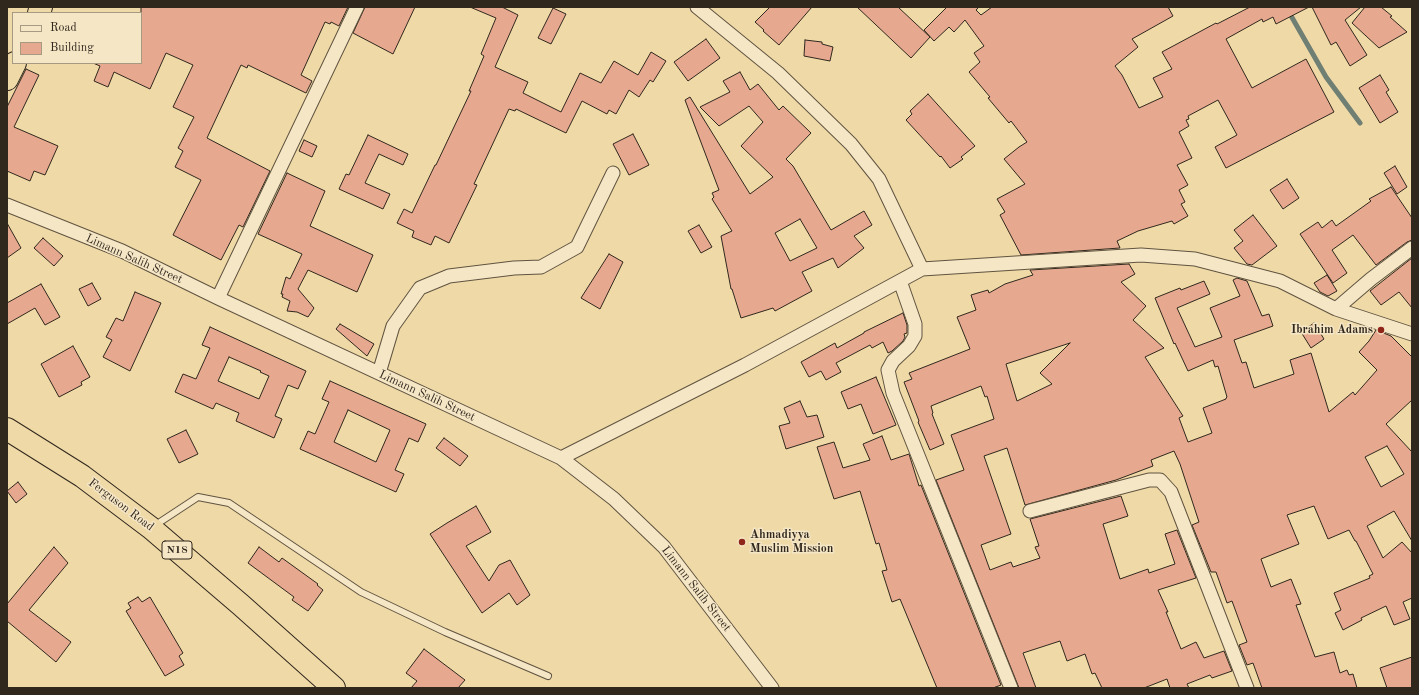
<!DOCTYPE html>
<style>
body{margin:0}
#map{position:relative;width:1419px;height:695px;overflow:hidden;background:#efd9a7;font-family:"Old Standard TT",serif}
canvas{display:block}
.frame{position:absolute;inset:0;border:8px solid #30271d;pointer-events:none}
.legend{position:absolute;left:12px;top:12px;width:130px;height:52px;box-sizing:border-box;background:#f5e6c6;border:1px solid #a69a82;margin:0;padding:5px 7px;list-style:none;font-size:12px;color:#30271d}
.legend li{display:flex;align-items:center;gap:8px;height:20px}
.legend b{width:20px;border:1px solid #a69a82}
</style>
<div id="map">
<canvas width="1419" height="695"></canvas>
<div class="frame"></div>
<ul class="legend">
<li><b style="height:5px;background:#f5e6c6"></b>Road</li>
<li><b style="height:11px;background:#e6a98f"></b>Building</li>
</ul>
</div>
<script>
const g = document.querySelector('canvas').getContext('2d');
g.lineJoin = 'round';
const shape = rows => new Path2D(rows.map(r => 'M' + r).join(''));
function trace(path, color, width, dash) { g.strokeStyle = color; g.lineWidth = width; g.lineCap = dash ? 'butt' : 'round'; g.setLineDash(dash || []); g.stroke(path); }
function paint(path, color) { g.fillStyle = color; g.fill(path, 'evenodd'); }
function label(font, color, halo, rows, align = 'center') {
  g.font = font + ' "Old Standard TT",serif'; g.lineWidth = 3; g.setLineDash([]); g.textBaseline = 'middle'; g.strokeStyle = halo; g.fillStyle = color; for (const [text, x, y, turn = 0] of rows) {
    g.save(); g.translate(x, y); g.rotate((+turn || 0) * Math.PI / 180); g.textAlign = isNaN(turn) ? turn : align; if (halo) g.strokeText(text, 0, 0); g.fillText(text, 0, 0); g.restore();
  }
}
trace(shape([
 [1286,7,1326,77,1360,123]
]), '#707f73', 5);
const building = shape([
 [141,7,348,7,339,26,331,22,330,24,325,22,301,75,312,81,306,93,248,65,247,68,241,65,207,138,270,171,243,227,239,225,221,260,173,235,201,180,175,167,183,151,178,148,194,117,173,107,193,65,166,53,150,89,114,72,108,87,94,81,100,66,93,63,141,63,141,7],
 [365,7,415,7,393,54,353,33,365,7],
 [470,7,502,7,518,15,495,67,528,82,523,93,561,112,580,73,601,83,614,61,638,75,651,52,666,61,653,82,650,80,639,97,629,90,616,114,609,110,607,114,582,101,566,133,516,109,515,111,509,109,474,184,477,185,449,243,435,236,431,245,412,237,414,231,397,223,404,209,412,213,435,165,436,165,471,91,469,91,484,56,481,54,496,18,470,7],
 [770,7,812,7,779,45,763,31,764,30,755,22,770,7],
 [857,7,898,7,930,37,911,58,857,7],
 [947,7,979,7,976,10,981,15,992,7,1168,7,1173,16,1132,39,1138,47,1115,66,1122,75,1139,108,1163,97,1153,78,1172,69,1162,52,1216,23,1217,24,1250,7,1309,7,1276,24,1273,17,1263,22,1262,19,1226,39,1252,88,1306,59,1334,112,1226,168,1215,147,1237,135,1218,100,1188,116,1189,119,1186,120,1189,126,1179,132,1192,158,1177,165,1188,185,1179,190,1185,202,1181,204,1188,216,1174,224,1172,221,1138,231,1117,241,1120,248,1021,255,1000,215,1005,212,997,199,1025,184,1004,159,1019,147,1027,142,1011,121,1009,123,988,98,990,97,969,72,980,62,974,53,984,46,965,20,954,32,949,27,934,41,924,30,947,7],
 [1312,7,1361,7,1345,20,1367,55,1350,66,1336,42,1331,45,1312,7],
 [1365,7,1381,7,1392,16,1390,17,1407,32,1379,48,1352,23,1365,7],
 [553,8,566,14,551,44,538,38,553,8],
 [706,39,720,58,688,81,674,62,706,39],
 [805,40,822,42,822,44,833,47,830,61,804,56,805,40],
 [26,69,39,75,14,127,58,146,45,175,34,171,30,181,7,171,7,107,26,69],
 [740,72,750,90,758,84,779,110,783,106,811,133,786,159,793,166,831,230,864,211,872,225,854,236,864,248,838,268,833,258,802,272,812,291,775,311,773,308,741,318,732,289,731,289,721,236,732,231,712,199,714,197,712,193,719,190,685,100,690,97,750,194,773,177,741,146,763,122,749,106,719,126,700,107,730,92,723,81,740,72],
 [800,219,817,248,790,261,775,233,800,219],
 [1380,75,1389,90,1386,92,1398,112,1380,123,1359,88,1380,75],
 [928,94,975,146,961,157,963,159,950,168,941,156,940,157,906,120,912,114,910,111,928,94],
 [633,134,649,165,629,175,613,144,633,134],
 [368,135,408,154,403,165,379,154,365,183,390,194,383,209,339,189,346,174,349,175,368,135],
 [304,140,317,146,312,157,299,151,304,140],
 [1395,166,1407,187,1397,194,1384,173,1395,166],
 [287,173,325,191,310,226,373,255,357,292,308,270,298,289,314,308,308,317,297,312,287,311,290,301,282,297,283,294,281,294,286,277,290,279,302,254,258,234,287,173],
 [1287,179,1299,198,1283,209,1270,190,1287,179],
 [1391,187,1412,218,1412,240,1407,242,1376,265,1353,235,1332,250,1347,273,1333,283,1300,234,1318,222,1322,228,1332,220,1336,226,1371,201,1369,199,1391,187],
 [1253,215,1277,246,1252,265,1247,264,1234,248,1243,241,1234,230,1253,215],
 [7,223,21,248,7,258,7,223],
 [699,225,712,247,701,253,688,231,699,225],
 [43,238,63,256,54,266,34,248,43,238],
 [609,254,623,262,600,309,581,298,609,254],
 [1412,258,1412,308,1399,292,1381,305,1370,291,1412,258],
 [1129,264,1135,274,1121,282,1146,306,1133,320,1164,348,1145,357,1183,416,1179,418,1188,442,1212,433,1203,408,1226,399,1226,398,1227,397,1218,366,1215,367,1213,360,1188,371,1175,343,1174,344,1155,298,1180,288,1181,290,1204,281,1210,294,1177,308,1195,347,1222,337,1210,308,1240,296,1233,280,1237,278,1247,281,1262,316,1269,314,1273,326,1234,340,1242,363,1246,362,1254,388,1294,374,1290,360,1311,353,1329,412,1353,392,1355,395,1377,370,1359,352,1369,341,1376,330,1391,336,1412,357,1412,400,1386,424,1412,452,1412,541,1394,511,1367,526,1383,558,1402,542,1412,553,1412,598,1403,602,1410,619,1394,625,1386,606,1361,618,1362,620,1343,630,1335,613,1341,610,1334,593,1370,578,1369,576,1373,574,1356,541,1355,541,1349,530,1328,539,1314,506,1287,515,1299,544,1261,559,1271,587,1291,579,1301,604,1296,605,1315,657,1334,652,1340,673,1347,670,1349,675,1353,674,1357,688,1262,688,1253,663,1247,665,1239,645,1247,642,1232,601,1227,603,1216,572,1211,572,1192,525,1199,522,1180,464,1174,451,1151,460,1153,466,1116,480,1025,505,1007,448,984,456,1011,534,981,545,990,570,1011,562,1013,567,1040,558,1035,547,1039,546,1030,519,1121,496,1128,516,1103,524,1120,579,1148,569,1149,573,1175,564,1165,534,1177,530,1196,578,1158,590,1168,612,1166,612,1181,649,1196,642,1204,658,1224,651,1232,671,1212,678,1210,675,1187,684,1189,688,1170,688,1167,679,1144,688,1102,688,1095,673,1092,674,1085,654,1067,661,1060,641,1023,653,1036,688,1019,688,936,480,964,470,951,435,994,419,987,396,985,397,981,386,931,406,933,413,932,414,944,444,930,450,918,422,919,421,904,382,912,379,909,373,970,349,957,317,976,310,971,295,988,290,989,293,1005,284,1033,275,1030,270,1129,264],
 [1070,343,1040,373,1052,384,1017,401,1006,364,1070,343],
 [1387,446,1404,474,1381,487,1365,457,1387,446],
 [1327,275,1337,291,1328,296,1320,292,1314,283,1327,275],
 [92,283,101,299,88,306,79,289,92,283],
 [41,284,60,317,45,325,35,308,7,324,7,303,41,284],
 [135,292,161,303,130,371,103,357,112,340,106,337,116,318,123,321,135,292],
 [903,313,907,325,907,333,904,334,905,337,903,341,892,351,888,353,883,342,872,348,870,345,836,363,841,372,826,380,821,371,809,377,801,362,835,343,837,348,864,333,864,332,903,313],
 [1314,323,1324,339,1311,348,1301,332,1314,323],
 [340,324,374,344,367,356,336,329,340,324],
 [210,327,306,371,298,389,288,385,275,416,282,419,274,438,236,421,239,413,216,403,213,409,175,392,183,374,196,379,210,348,202,345,210,327],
 [229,357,261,371,260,372,269,376,259,399,218,381,229,357],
 [73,346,90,377,81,382,82,385,59,397,41,364,73,346],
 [876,377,896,425,873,434,861,404,848,409,841,392,876,377],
 [330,381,426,424,418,442,409,438,395,470,404,474,396,492,300,449,308,431,315,434,329,402,322,399,330,381],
 [348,410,390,430,376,462,334,442,348,410],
 [800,401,807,417,817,415,824,437,786,449,779,426,790,423,784,408,800,401],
 [186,430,198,454,179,463,167,439,186,430],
 [882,436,891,460,909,454,919,486,921,485,1001,685,993,688,937,688,900,599,892,602,882,571,887,570,879,543,876,544,860,491,834,499,817,447,834,442,843,468,870,460,863,444,882,436],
 [444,438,468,456,460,466,436,448,444,438],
 [18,482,27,494,16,503,7,491,18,482],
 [476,506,491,532,466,546,489,581,499,565,510,560,530,595,517,605,509,593,482,613,430,534,447,523,476,506],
 [54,547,68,563,29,610,71,642,56,662,7,621,7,604,54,547],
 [259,547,279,562,282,558,318,584,317,585,323,590,308,611,292,600,294,597,248,563,259,547],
 [138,597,142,602,150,597,183,653,179,656,184,665,165,676,126,611,131,608,128,603,138,597],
 [424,649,465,680,458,688,411,688,417,681,406,673,424,649],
 [1412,657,1412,688,1387,688,1380,668,1412,657]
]);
paint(building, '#e6a98f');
trace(building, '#30271d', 1);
const lane = shape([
 [154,526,198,497,229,503,361,592,445,632,548,676]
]);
const street = shape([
 [697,7,778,73,851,144,879,179,922,269],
 [7,205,122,251,218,298,561,458,614,499,664,547,772,688],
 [900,281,915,324,915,336,909,346,893,361,888,370,893,393,1011,688],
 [218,298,357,7],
 [1336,309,1371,279,1412,248],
 [379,373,393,326,420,288,449,276,514,268,541,267,577,247,613,173],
 [561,458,745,365,922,269,1141,255,1195,259,1280,281,1336,309,1412,334],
 [1030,511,1149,480,1160,480,1171,492,1247,688]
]);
const highway = shape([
 [39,13,41,7],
 [7,79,15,63],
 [7,429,82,476,151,528,241,605,334,688]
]);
trace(lane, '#605440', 8);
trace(street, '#605440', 15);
trace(highway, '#30271d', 24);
trace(lane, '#f5e6c6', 6);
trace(street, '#f5e6c6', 13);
trace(highway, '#efd9a7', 22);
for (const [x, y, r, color] of [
 [1381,330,4,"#8f2418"],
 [742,542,4,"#8f2418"]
]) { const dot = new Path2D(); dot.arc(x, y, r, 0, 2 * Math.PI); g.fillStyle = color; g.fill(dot); trace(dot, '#f5e6c6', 1.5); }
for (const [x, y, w] of [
 [177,550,30]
]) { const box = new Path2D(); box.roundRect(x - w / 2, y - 9, w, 18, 3); g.fillStyle = '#f5e6c6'; g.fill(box); trace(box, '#30271d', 1); }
label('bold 11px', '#30271d', null, [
 ["N18",177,550]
]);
label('12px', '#30271d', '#f5e6c6', [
 ["Limann Salih Street",134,259,24],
 ["Limann Salih Street",427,396,25],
 ["Ferguson Road",121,505,37],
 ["Limann Salih Street",696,589,52]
]);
label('bold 12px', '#30271d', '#f5e6c6', [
 ["Ibrahim Adams",1373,330],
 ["Ahmadiyya",750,535,"left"],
 ["Muslim Mission",750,549,"left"]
], 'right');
</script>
